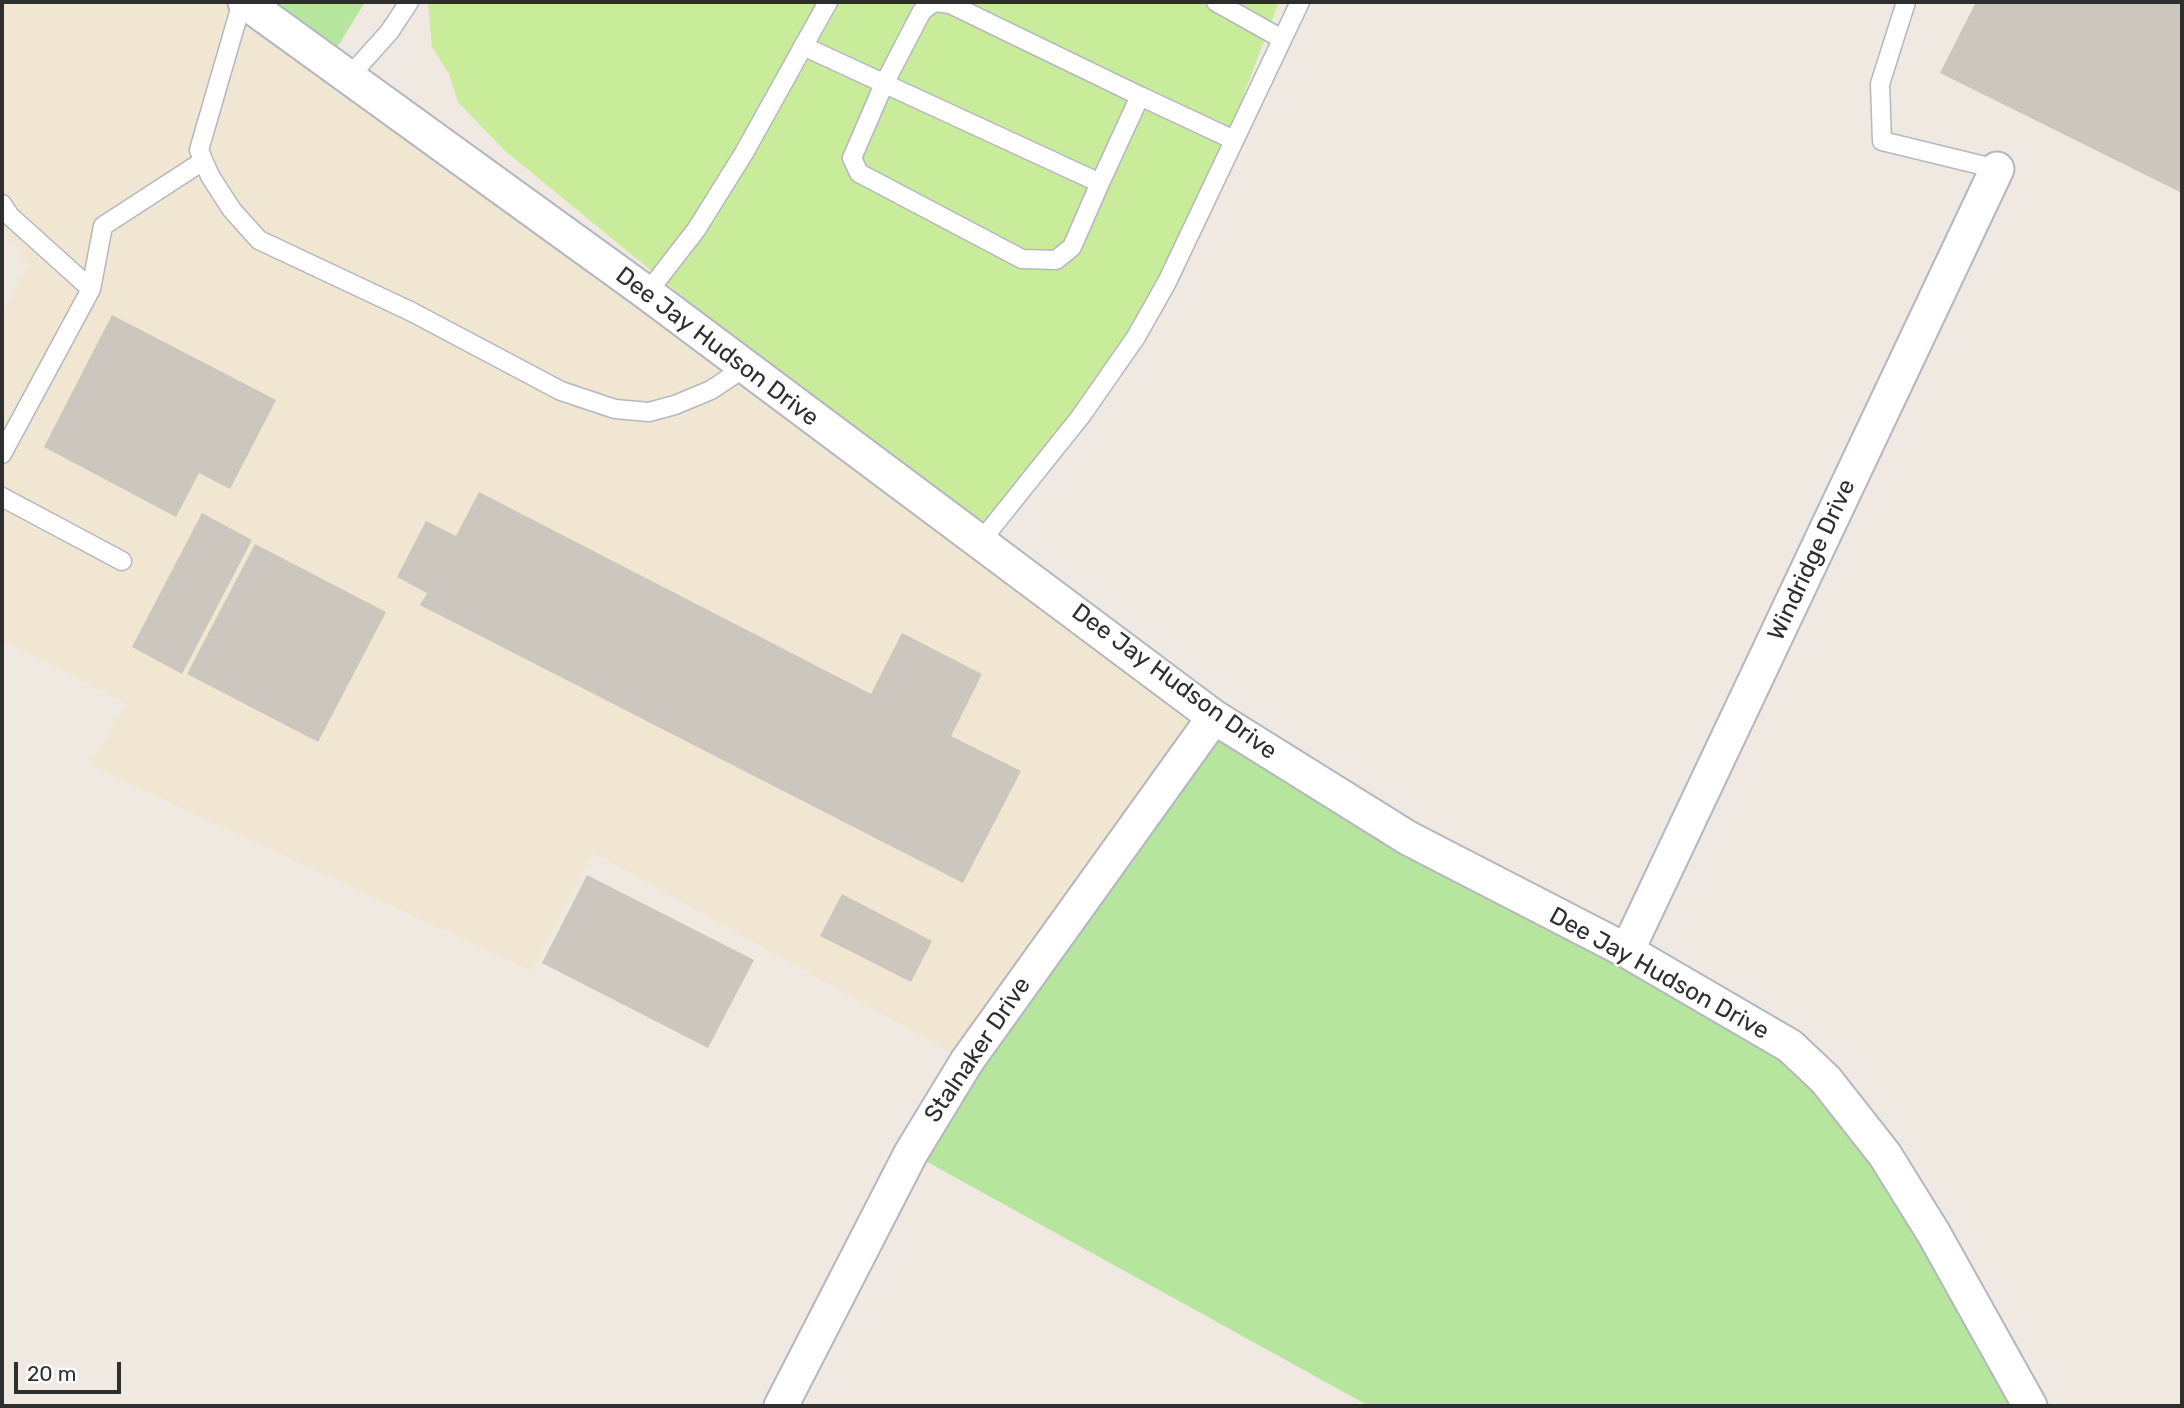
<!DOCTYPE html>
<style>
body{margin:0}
#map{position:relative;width:2184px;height:1408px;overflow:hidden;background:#efe9e1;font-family:Rubik,sans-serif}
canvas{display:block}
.frame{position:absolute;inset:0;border:4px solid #2e2e2e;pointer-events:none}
.scale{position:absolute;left:14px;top:1362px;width:107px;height:32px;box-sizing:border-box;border:4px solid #2e2e2e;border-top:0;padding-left:9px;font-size:21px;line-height:24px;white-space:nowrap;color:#2e2e2e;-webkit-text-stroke:5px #fff;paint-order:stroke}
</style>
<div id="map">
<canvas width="2184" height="1408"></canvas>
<div class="frame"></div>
<div class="scale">20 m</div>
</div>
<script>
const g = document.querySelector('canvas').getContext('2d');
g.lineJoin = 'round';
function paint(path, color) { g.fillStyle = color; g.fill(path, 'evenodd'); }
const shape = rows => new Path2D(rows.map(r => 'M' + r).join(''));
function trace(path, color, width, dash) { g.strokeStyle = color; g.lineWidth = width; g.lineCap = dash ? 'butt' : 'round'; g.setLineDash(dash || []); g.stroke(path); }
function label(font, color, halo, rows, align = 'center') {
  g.font = font + ' Rubik,sans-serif'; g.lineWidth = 5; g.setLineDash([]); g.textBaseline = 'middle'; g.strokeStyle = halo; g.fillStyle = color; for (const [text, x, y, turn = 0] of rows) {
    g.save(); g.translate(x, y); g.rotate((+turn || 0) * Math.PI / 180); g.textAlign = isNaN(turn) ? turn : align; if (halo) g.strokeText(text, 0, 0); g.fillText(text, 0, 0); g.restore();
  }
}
paint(shape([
 [2,2,243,2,1214,717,967,1061,593,852,532,971,90,765,126,703,2,640,2,314,28,266,2,224]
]), '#f0e6d1');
paint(shape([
 [245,2,365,2,328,62],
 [1214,717,1826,1080,2030,1406,1369,1406,911,1153]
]), '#b6e59e');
paint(shape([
 [428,2,1279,2,1204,199,1167,282,981,541,504,150,458,102,449,74,432,47]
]), '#c9ec9a');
paint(shape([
 [1976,2,2182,2,2182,193,1940,73],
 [112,315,276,400,230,489,199,473,176,517,44,447],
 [479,492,871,694,902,633,982,674,951,736,1021,771,963,883,420,605,427,593,397,577,426,521,456,536],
 [202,513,252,540,182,674,132,647],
 [255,544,386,612,318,742,187,674],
 [587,875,754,960,708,1048,542,963],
 [842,894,932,941,911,982,820,936]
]), '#cbc7bf');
const lane = shape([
 [242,2,199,150,210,176,232,210,259,240,412,312,561,391,615,409,649,412,675,405,711,390,744,368],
 [934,2,922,11,884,84,852,158,859,173,1022,259,1056,260,1072,247,1100,183],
 [936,2,950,4,1140,96],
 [1216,2,1282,39],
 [1906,2,1880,84,1882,141,1997,169],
 [803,46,1100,183,1140,96,1234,140],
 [348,78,390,31,409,2],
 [2,204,10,216,91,289],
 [647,293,696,230,744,153,828,2],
 [2,454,91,289,103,226,203,161],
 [2,497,122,561],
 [981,541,1081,416,1136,337,1167,282,1300,2]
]);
const street = shape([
 [245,2,647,293,1214,717,1408,838,1627,951,1790,1046,1826,1080,1885,1155,1934,1234,2030,1406],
 [1627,951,1997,169],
 [781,1406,911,1153,967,1061,1214,717]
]);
trace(lane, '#b4b7c1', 21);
trace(street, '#b4b7c1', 37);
trace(lane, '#fff', 18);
trace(street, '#fff', 33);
label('24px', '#2e2e2e', '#fff', [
 ["Dee Jay Hudson Drive",717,347,37],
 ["Windridge Drive",1812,560,-65],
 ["Dee Jay Hudson Drive",1174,682,36],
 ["Dee Jay Hudson Drive",1659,974,29],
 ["Stalnaker Drive",978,1050,-56]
]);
</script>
